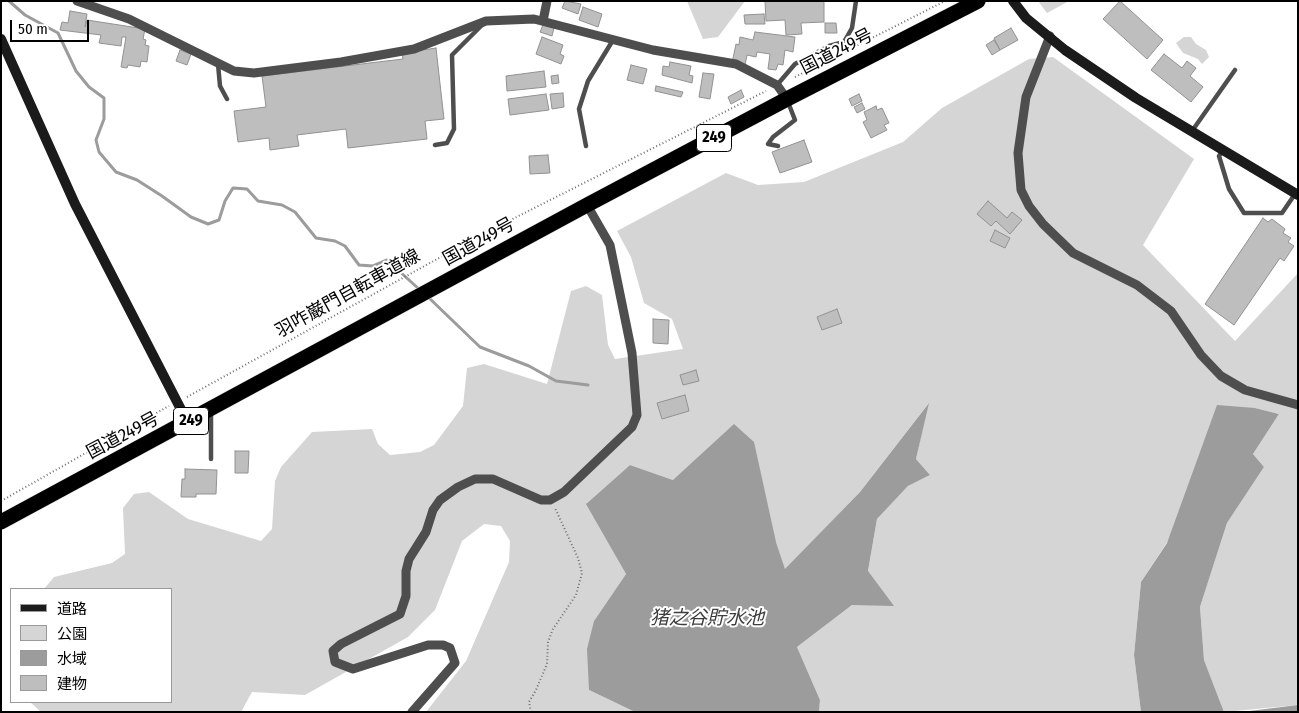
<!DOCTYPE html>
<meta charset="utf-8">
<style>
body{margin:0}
#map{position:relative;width:1299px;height:713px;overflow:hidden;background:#fff;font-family:"Fira Sans Condensed","Noto Sans JP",sans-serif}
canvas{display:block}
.frame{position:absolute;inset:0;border:2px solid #000;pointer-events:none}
.legend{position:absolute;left:10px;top:588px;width:162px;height:115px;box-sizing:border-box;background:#fff;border:1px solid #999;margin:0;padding:6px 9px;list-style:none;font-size:15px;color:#000}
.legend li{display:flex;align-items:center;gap:10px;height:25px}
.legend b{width:25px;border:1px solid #999}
.scale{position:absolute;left:10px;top:20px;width:79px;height:22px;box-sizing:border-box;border:2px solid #000;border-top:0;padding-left:6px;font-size:15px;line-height:18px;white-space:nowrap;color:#000;-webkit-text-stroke:4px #fff;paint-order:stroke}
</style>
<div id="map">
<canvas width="1299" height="713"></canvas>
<div class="frame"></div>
<ul class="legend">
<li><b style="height:6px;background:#1b1b1b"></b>道路</li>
<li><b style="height:14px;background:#d5d5d5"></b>公園</li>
<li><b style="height:14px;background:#9c9c9c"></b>水域</li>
<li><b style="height:14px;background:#bebebe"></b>建物</li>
</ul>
<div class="scale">50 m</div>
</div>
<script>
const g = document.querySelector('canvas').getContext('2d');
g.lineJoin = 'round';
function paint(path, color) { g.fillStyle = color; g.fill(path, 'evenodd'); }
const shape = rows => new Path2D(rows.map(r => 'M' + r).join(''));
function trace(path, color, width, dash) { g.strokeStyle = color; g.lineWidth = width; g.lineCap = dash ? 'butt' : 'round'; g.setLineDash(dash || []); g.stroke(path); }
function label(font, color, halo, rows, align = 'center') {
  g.font = font + ' "Fira Sans Condensed","Noto Sans JP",sans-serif'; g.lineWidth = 4; g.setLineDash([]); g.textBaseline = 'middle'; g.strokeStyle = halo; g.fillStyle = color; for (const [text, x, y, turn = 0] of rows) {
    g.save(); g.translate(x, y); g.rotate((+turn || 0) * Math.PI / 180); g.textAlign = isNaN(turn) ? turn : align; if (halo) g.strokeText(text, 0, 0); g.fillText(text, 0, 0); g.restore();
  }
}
paint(shape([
 [687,1,745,1,718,37,703,39],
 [1038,1,1069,1,1047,13],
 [1184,37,1191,37,1196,44,1206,50,1209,57,1202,64,1198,59,1183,53,1176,43],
 [1053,57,1194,159,1143,245,1235,341,1298,273,1298,705,1224,712,1204,660,1200,607,1227,523,1264,467,1253,454,1279,414,1255,408,1141,582,1134,655,1141,712,819,712,820,700,797,647,852,605,868,571,877,519,908,486,930,475,916,459,928,404,860,492,785,570,776,542,673,480,630,465,587,503,626,574,594,621,589,690,635,712,426,712,466,661,509,562,510,541,501,526,484,524,462,541,435,610,408,637,305,695,252,692,241,712,41,712,30,702,171,702,171,589,44,589,54,577,112,563,125,554,123,508,134,494,149,492,188,519,261,541,272,529,275,481,281,467,312,432,372,429,378,444,390,455,420,452,434,445,463,406,467,368,484,364,547,384,571,291,586,286,602,295,608,345,615,359,683,349,672,319,644,303,631,257,617,231,726,173,758,185,804,182,903,142,942,108,1029,59]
]), '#d5d5d5');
paint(shape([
 [929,403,916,459,930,475,908,486,877,519,868,571,894,606,852,605,797,647,820,700,819,712,635,712,589,690,587,649,594,621,626,574,586,504,630,465,673,480,734,424,754,442,776,542,785,569,860,492],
 [1217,405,1255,408,1279,414,1253,454,1264,467,1227,523,1200,607,1204,660,1224,712,1141,712,1134,655,1141,582,1167,543],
 [1298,705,1298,712,1241,712]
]), '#9c9c9c');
trace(shape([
 [9,1,25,15,58,33,76,71,89,87,104,98,104,119,96,140,99,152,116,172,137,180,162,196,191,217,208,224,219,220,225,201,233,188,247,189,258,201,282,205,295,212,316,238,335,241,345,246,359,265,373,266,387,260,420,290],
 [427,296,480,347,529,366,556,381,588,385]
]), '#9c9c9c', 3);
const building = shape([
 [565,1,581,4,578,14,562,8,565,1],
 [765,1,824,1,824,22,801,23,802,34,786,35,785,20,766,21,765,1],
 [1120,1,1163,40,1147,59,1103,19,1120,1],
 [583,7,602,14,598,27,579,20,583,7],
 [70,11,87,14,85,27,87,20,145,29,143,39,146,40,145,45,149,46,147,62,141,61,140,67,128,65,127,68,121,67,126,37,122,37,121,46,99,43,101,35,60,30,62,22,68,23,70,11],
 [764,14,765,24,745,24,744,15,764,14],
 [825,23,836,23,837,33,825,33,825,23],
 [543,25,554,28,552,36,540,32,543,25],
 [1011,28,1018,40,1000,50,994,38,1011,28],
 [755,32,795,37,793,52,785,50,783,65,778,64,776,70,768,69,770,54,757,52,756,57,747,55,745,65,732,63,736,44,739,45,740,37,753,40,755,32],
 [542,37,563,45,560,54,564,56,561,64,536,54,542,37],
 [994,40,1000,50,992,55,986,45,994,40],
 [436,48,444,119,425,121,427,139,348,148,346,129,297,135,299,146,270,150,269,138,238,142,234,111,266,107,262,76,403,59,402,53,436,48],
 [180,50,191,54,187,65,176,61,180,50],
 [1164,54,1182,68,1187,61,1196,68,1190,76,1203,87,1191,102,1151,70,1164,54],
 [670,62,691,66,689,75,693,76,692,83,662,75,663,66,669,67,670,62],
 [631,65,647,69,643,84,627,80,631,65],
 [544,71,546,87,507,91,506,76,544,71],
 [703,73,714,74,710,99,699,97,703,73],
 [558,75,559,83,552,84,551,76,558,75],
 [656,86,683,92,681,97,655,91,656,86],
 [741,90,744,97,731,104,728,97,741,90],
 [563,93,564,107,552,109,550,94,563,93],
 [546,94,549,110,510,115,508,99,546,94],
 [859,94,862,101,852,106,849,99,859,94],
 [862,103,865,109,857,113,854,107,862,103],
 [876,106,877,110,882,108,889,123,884,125,887,130,871,138,863,122,867,120,864,112,876,106],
 [804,140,812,162,780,173,772,152,804,140],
 [548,155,550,173,530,174,529,156,548,155],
 [988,201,1007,218,1012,212,1022,220,1010,234,996,221,991,226,977,214,988,201],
 [1263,218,1268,222,1272,219,1285,229,1283,233,1291,238,1288,242,1294,246,1284,261,1280,258,1234,325,1205,304,1263,218],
 [995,230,1010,238,1005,248,990,241,995,230],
 [837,309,842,323,822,330,817,317,837,309],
 [653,319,669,320,668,344,653,343,653,319],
 [696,370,699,381,683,385,680,375,696,370],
 [685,395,689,411,662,419,657,403,685,395],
 [235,451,249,451,248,473,235,473,235,451],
 [185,469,217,470,216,494,196,494,196,497,181,497,182,479,185,479,185,469]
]);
paint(building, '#bebebe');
trace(building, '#929292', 1);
const highway = shape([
 [1,522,587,205,787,99,978,1]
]);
trace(highway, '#dbdbdb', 16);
trace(shape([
 [795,77,945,1],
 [187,397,477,237,766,91],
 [1,501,169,406],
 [531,712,529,702,536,690,547,664,548,642,553,629,576,595,582,573,578,558,555,508]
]), '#707070', 2, [1, 2.5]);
trace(shape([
 [218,64,220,86,227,99],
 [777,85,795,64,829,46,844,42,852,28,856,1],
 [1192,131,1235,70],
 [435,145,447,143,454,129,452,55,482,25],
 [586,146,579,109,588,81,613,40],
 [778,146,768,144,773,137,795,120,788,102],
 [1223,150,1219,156,1229,189,1244,213,1282,213,1295,194],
 [211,459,211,411]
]), '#4e4e4e', 4.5);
trace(shape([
 [77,1,129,19,234,71,254,73,341,62,414,49,486,21,534,19,653,50,736,64,777,85,787,99],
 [543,21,547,1],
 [1050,36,1026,97,1018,153,1021,190,1029,206,1043,224,1073,253,1137,285,1171,311,1201,355,1221,376,1245,390,1298,405],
 [412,712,455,663,450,648,443,645,428,645,353,669,335,662,333,651,341,644,400,614,406,596,406,571,409,559,426,532,433,510,440,500,458,487,475,479,493,479,541,500,550,500,564,492,632,427,637,415,632,353,610,245,587,205]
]), '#4e4e4e', 9);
trace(shape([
 [1013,1,1026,18,1065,50,1136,98,1298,195],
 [1,39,75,204,188,423]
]), '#1b1b1b', 10);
trace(highway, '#000', 15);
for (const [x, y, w] of [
 [714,138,35],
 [191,421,35]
]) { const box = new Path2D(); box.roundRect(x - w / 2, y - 13.5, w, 27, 4); g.fillStyle = '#fff'; g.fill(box); trace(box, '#000', 1); }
label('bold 16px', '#000', null, [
 ["249",714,138],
 ["249",191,421]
]);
label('18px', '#000', '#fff', [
 ["国道249号",837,52,-27],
 ["国道249号",479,242,-29],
 ["羽咋巌門自転車道線",348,294,-29],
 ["国道249号",123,436,-28]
]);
label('italic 19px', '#3d3d3d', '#fff', [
 ["猪之谷貯水池",707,619]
]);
</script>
